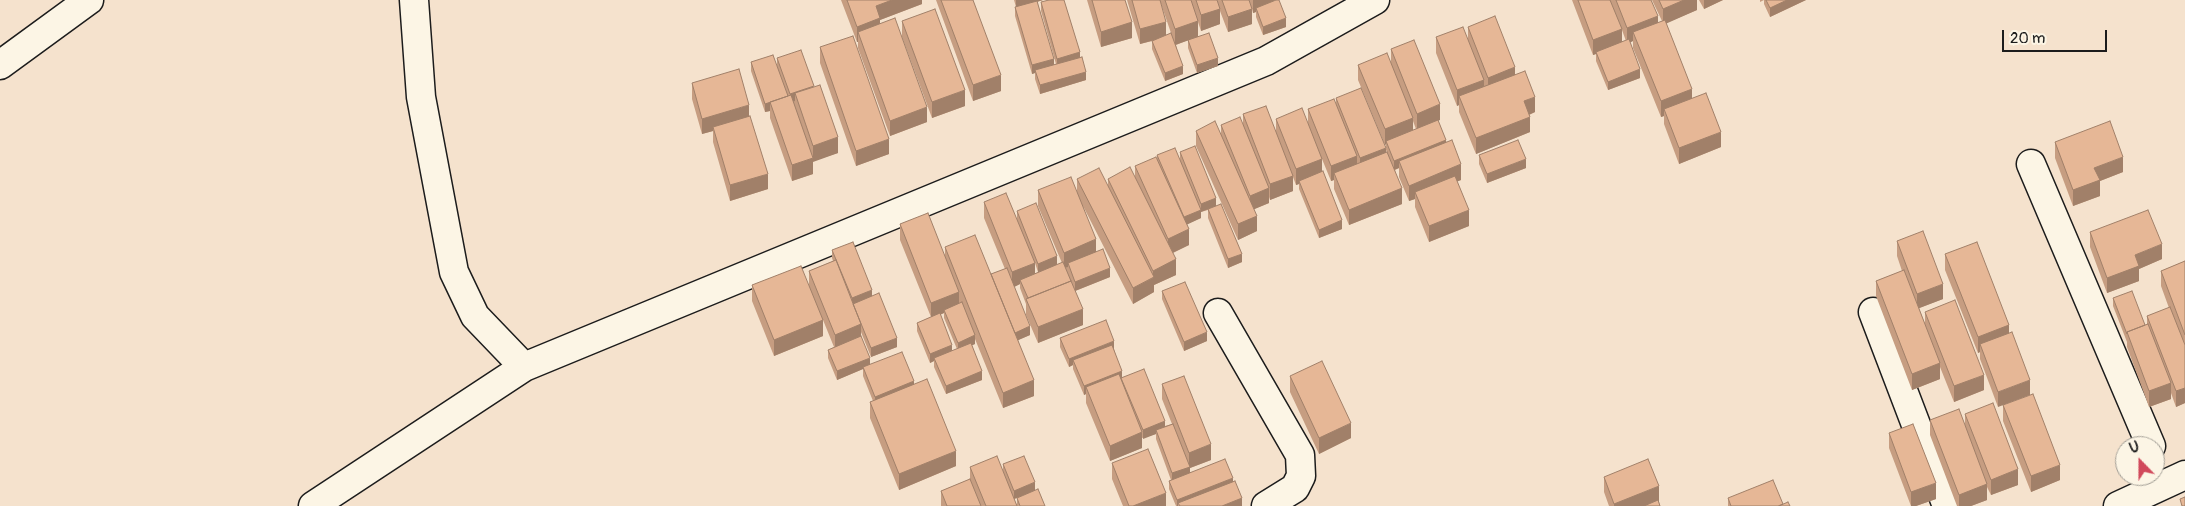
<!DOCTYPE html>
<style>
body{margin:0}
#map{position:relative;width:2185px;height:506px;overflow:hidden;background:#f5e2cd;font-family:Pangolin,sans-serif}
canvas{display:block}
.north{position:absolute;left:2115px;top:436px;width:50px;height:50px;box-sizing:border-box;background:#fcf5e5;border:1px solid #a29e95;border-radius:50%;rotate:338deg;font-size:14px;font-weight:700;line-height:20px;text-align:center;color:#1c1c1c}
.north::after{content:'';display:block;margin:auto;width:18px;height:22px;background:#d1495b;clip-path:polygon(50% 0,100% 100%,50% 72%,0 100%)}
.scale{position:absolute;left:2002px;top:30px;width:105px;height:22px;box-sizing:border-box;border:2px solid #1c1c1c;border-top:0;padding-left:6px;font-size:15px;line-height:18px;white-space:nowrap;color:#1c1c1c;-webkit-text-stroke:4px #fcf5e5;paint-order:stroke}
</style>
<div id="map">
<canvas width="2185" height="506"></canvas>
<div class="north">U</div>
<div class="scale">20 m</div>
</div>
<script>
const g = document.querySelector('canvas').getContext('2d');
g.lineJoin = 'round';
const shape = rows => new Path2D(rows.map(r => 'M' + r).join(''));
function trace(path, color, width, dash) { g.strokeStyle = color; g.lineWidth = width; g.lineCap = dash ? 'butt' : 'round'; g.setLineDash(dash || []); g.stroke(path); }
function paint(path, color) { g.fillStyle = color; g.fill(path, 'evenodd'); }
const street = shape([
 [414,0,421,97,454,272,475,316,524,367],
 [2031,164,2151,446],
 [1873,312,1947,506],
 [1218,313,1300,455,1301,476,1295,488,1266,506],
 [313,506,524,367,1266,61,1375,0],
 [2118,506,2185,475]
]);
const secondary = shape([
 [0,65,89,0]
]);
trace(street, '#1c1c1c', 31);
trace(secondary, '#1c1c1c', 31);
trace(street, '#fcf5e5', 28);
trace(secondary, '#fcf5e5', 28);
paint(shape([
 [841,0,922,0,922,4,880,20,880,24,927,122,890,136,858,48,858,42,857,42],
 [936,0,973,0,1001,91,973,101],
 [1014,0,1043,0,1037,2,1054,65,1056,64,1041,11,1041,2,1080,57,1086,80,1040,94,1035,79,1035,73,1032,74,1015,16,1015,7,1016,7],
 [1087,0,1125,0,1132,38,1101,47],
 [1127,0,1274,0,1286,27,1263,35,1256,17,1256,12,1253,13,1252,9,1252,24,1228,32,1220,11,1220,24,1201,31,1198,22,1198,36,1218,66,1197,73,1188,48,1188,40,1176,45,1183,74,1165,81,1152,49,1152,41,1140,44],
 [1160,1,1171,33,1166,35],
 [1572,0,1651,0,1658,23,1662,21,1652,0,1697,0,1697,10,1666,23,1692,98,1721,147,1679,164,1664,124,1664,116,1661,117,1633,48,1633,41,1630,42,1640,78,1608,90,1596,61,1596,54,1593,55],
 [1622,30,1626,41,1622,42],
 [1699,0,1723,0,1704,9],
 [1760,0,1806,0,1770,17,1764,4,1764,0,1760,2],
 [902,21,965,106,932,118,902,37],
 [1468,27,1515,74,1535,112,1529,115,1530,132,1476,154,1459,112,1459,105,1457,106,1436,53,1436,37,1468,40],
 [820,47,889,154,856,166,820,63],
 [1391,49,1440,120,1438,120,1461,180,1457,181,1469,226,1429,242,1415,207,1415,199,1409,201,1399,177,1399,168,1395,170,1402,204,1349,225,1334,189,1334,180,1331,181,1322,159,1322,171,1342,229,1319,238,1299,189,1299,184,1296,185,1293,177,1293,191,1270,200,1269,197,1269,203,1254,209,1257,231,1238,240,1196,146,1196,131,1221,133,1221,125,1243,125,1243,114,1276,131,1276,119,1308,124,1308,109,1336,104,1336,98,1386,153,1387,152,1386,150,1386,144,1385,145,1358,80,1358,65,1391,62],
 [1413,121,1416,129,1413,130],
 [777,58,814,87,838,153,813,161,813,174,792,181,770,118,770,111,765,112,751,71,751,62,777,66],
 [692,83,749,116,768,189,730,201,713,142,713,131,702,134,692,99],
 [2055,142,2123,172,2100,181,2100,196,2073,206,2055,158],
 [1180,152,1216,206,1242,262,1228,268,1208,218,1208,210,1201,212,1201,211,1201,218,1187,224,1189,245,1173,253,1176,275,1154,285,1154,292,1133,304,1083,206,1096,251,1110,277,1075,291,1083,325,1038,343,1026,315,1026,304,1020,288,1020,284,1014,287,1030,335,1018,340,1034,396,1003,408,975,339,975,344,972,345,982,380,946,394,934,367,934,361,930,363,917,331,917,323,931,317,900,240,900,224,945,255,945,247,991,274,1005,269,984,218,984,202,1017,220,1017,211,1057,265,1062,263,1038,206,1038,190,1077,192,1077,179,1108,186,1108,179,1135,177,1135,166,1157,160,1157,155,1180,160],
 [1035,263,1038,272,1035,274],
 [944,313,944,318,957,349,952,351,940,315],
 [1479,155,1526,168,1487,183,1479,164],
 [2090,232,2162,259,2139,269,2139,281,2107,293,2090,247],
 [1897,241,1943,299,1919,308,1925,324,1925,312,1984,390,1954,402,1940,367,1940,379,1912,390,1876,296,1876,281,1902,271,1897,256],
 [832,250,872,296,897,347,871,357,861,332,861,336,870,365,914,384,956,466,899,490,870,418,870,402,873,401,863,376,863,369,837,380,828,358,828,350,834,347,823,320,823,336,774,356,752,301,752,285,809,287,809,271,833,261,832,258],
 [1945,254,2009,325,1998,407,1980,359,1980,352,1978,353,1945,270],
 [2185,261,2185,403,2176,407,2171,393,2171,399,2149,407,2127,347,2127,342,2113,306,2113,298,2145,325,2147,324,2147,316,2169,308,2161,286,2161,271],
 [1162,291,1207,341,1184,351,1162,299],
 [1060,338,1114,349,1122,377,1165,426,1172,424,1162,399,1162,384,1211,460,1190,468,1190,472,1233,481,1242,506,1176,506,1169,489,1169,481,1171,480,1156,439,1156,434,1142,438,1142,448,1110,461,1086,403,1086,394,1084,395,1073,369,1073,365,1069,367,1060,347],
 [1290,376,1351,438,1319,454,1290,392],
 [2003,405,2060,480,2031,492,2003,421],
 [1965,414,2018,485,1991,495,1987,487,1987,500,1971,506,1957,506,1930,435,1930,420,1965,426],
 [1889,433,1936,499,1916,506,1911,506,1889,448],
 [1112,463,1166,506,1123,506,1112,479],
 [1003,464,1035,491,1014,499,1017,505,1017,498,1045,506,941,506,941,491,970,479,970,467,1003,471],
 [1604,477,1659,502,1660,506,1609,506,1604,492],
 [1728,498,1783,505,1790,506,1728,506]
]), '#c69d81');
paint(shape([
 [892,0,922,0,922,4,880,20,880,34,858,32,858,42,857,42,857,27,876,6],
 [1016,0,1043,0,1016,8],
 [1253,0,1274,0,1274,4,1256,8,1256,12,1253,13],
 [1684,0,1697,0,1697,10,1663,25,1663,9],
 [1704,0,1723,0,1704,9],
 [1787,0,1806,0,1770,17,1770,8],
 [1220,9,1220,24,1201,31,1201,15],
 [1252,9,1252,24,1228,32,1228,17],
 [1658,16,1658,32,1633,32,1633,41,1627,44,1627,28],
 [1286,18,1286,27,1263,35,1263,27],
 [1198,21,1198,37,1175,45,1175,29],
 [1132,22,1132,38,1101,47,1101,32],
 [1166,22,1166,37,1140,44,1140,29],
 [1622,29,1622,44,1596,52,1596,54,1593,55,1593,40],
 [1080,52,1080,61,1057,67,1057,59],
 [1218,58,1218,66,1197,73,1197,65],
 [1054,59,1054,68,1035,70,1035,73,1032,74,1032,65],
 [1183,66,1183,74,1165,81,1165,73],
 [1515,67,1515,83,1488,93,1488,78],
 [1640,69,1640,78,1608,90,1608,82],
 [1086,72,1086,80,1040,94,1040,85],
 [1001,75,1001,91,973,101,973,85],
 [1484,80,1484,95,1459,96,1459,105,1457,106,1457,90],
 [814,86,795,93,795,101,790,103,790,94],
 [1692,89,1692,104,1664,109,1664,116,1661,117,1661,101],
 [965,90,965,106,932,118,932,102],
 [1535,97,1535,112,1524,117,1524,101],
 [770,102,770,111,765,112,765,104],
 [1440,104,1440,120,1417,129,1417,114],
 [749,105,749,120,713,127,713,131,702,134,702,119],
 [927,107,927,122,890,136,890,121],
 [1530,117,1530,132,1476,154,1476,138],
 [1413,118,1413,133,1386,141,1386,144,1385,145,1385,129],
 [1721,132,1721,147,1679,164,1679,148],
 [838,137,838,153,813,162,813,146],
 [889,139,889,154,856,166,856,151],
 [1446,140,1446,149,1399,161,1399,168,1394,170,1394,161],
 [1386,148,1386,163,1360,173,1360,158],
 [1357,156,1357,171,1334,173,1334,180,1331,181,1331,166],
 [2123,157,2123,172,2100,181,2100,196,2073,206,2073,190,2094,168],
 [813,158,813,174,792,181,792,165],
 [1322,159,1322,174,1299,181,1299,184,1296,185,1296,169],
 [1526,159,1526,168,1487,183,1487,174],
 [1461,164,1461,180,1417,198,1415,192,1415,199,1409,201,1409,186],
 [768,174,768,189,730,201,730,185],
 [1293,176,1293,191,1270,200,1270,184],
 [1269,188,1269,203,1250,211,1250,196],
 [1402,188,1402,204,1349,225,1349,210],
 [1216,198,1216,206,1201,212,1201,204],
 [1201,210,1201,218,1184,226,1184,217],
 [1469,210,1469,226,1429,242,1429,226],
 [1257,216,1257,231,1238,240,1238,224],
 [1342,220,1342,229,1319,238,1319,230],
 [1189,229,1189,245,1168,255,1168,239],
 [1096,239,1096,255,1068,263,1068,267,1064,268,1064,253],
 [2162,244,2162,259,2139,269,2139,281,2107,293,2107,278,2135,255],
 [1242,254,1242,262,1228,268,1228,259],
 [1057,256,1057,265,1038,273,1038,264],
 [1176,259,1176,275,1154,285,1154,292,1133,304,1133,288,1153,278,1153,271],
 [1035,263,1035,279,1020,280,1020,284,1012,288,1012,272],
 [1110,268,1110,277,1075,291,1075,282],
 [1943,284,1943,299,1917,309,1917,294],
 [872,290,872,298,852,307,852,298],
 [959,292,959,307,944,310,944,313,931,318,931,303],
 [1083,309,1083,325,1038,343,1038,327],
 [823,320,823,336,774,356,774,340],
 [861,324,861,340,835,350,835,335],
 [2009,325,2009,341,1980,344,1980,352,1978,353,1978,337],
 [1030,326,1030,335,1014,342,1014,333],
 [1207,332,1207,341,1184,351,1184,342],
 [975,335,975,344,958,351,958,343],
 [897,338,897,347,871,357,871,348],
 [1114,341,1114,349,1073,360,1073,365,1069,367,1069,359],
 [952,345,952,353,934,358,934,361,930,363,930,354],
 [870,358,870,366,863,367,863,369,837,380,837,371],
 [1940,363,1940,379,1912,390,1912,374],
 [982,371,982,380,946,394,946,386],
 [1122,371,1122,379,1121,378,1121,379,1086,387,1086,394,1084,395,1084,386],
 [1984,375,1984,390,1954,402,1954,386],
 [1034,380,1034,396,1003,408,1003,393],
 [2030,380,2030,395,1998,407,1998,392],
 [914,381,914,390,875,405,875,397],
 [2171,383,2171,399,2149,407,2149,391],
 [2185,388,2185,403,2176,407,2176,391],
 [1165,421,1165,430,1156,430,1156,434,1143,439,1143,430],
 [1351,423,1351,438,1319,454,1319,438],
 [1142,432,1142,448,1110,461,1110,446],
 [1211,444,1211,460,1190,468,1190,475,1172,482,1172,473,1189,467,1189,453],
 [956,451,956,466,899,490,899,474],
 [2060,465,2060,480,2031,492,2031,476],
 [2018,469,2018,485,1991,495,1991,480],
 [1233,478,1233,487,1178,503,1178,506,1177,506,1177,500],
 [1035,482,1035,491,1014,499,1014,491],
 [1936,483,1936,499,1916,506,1911,506,1911,492],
 [1987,484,1987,500,1971,506,1959,506,1959,495],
 [1659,486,1659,502,1648,506,1614,506,1614,504],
 [1166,493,1166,506,1133,506],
 [1242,498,1242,506,1222,506]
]), '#a18069');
const building = shape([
 [847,0,892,0,876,6,880,18,857,27,847,0],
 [941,0,973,0,1001,75,973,85,941,0],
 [1049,0,1064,0,1080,52,1057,59,1041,2,1049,0],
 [1092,0,1125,0,1132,22,1101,32,1092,0],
 [1132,0,1160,0,1166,22,1140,29,1132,0],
 [1165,0,1191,0,1198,21,1175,29,1165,0],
 [1196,0,1217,0,1220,9,1201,15,1196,0],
 [1222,0,1249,0,1252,9,1228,17,1222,0],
 [1276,0,1279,0,1286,18,1263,27,1256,8,1276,0],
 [1578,0,1610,0,1622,29,1593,40,1578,0],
 [1616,0,1651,0,1658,16,1627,28,1616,0],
 [1659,0,1684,0,1663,9,1659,0],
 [1766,0,1787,0,1770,8,1766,0],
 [1037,1,1054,59,1032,65,1015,7,1037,1],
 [935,9,965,90,932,102,902,21,935,9],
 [1495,16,1515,67,1488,78,1468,27,1495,16],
 [895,18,927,107,890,121,858,32,895,18],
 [1665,20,1692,89,1661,101,1633,32,1665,20],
 [1463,27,1484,80,1457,90,1436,37,1463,27],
 [1171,33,1183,66,1165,73,1152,41,1171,33],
 [1209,33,1218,58,1197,65,1188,40,1209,33],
 [853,36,889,139,856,151,820,47,853,36],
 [1629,39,1640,69,1608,82,1596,52,1629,39],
 [1414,40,1440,104,1417,114,1391,49,1414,40],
 [801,50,814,86,790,94,777,58,801,50],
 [1387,53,1413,118,1385,129,1358,65,1387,53],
 [773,55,788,96,765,104,751,62,773,55],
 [1082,57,1086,72,1040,85,1035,70,1082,57],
 [739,69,749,105,702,119,692,83,739,69],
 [1525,71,1535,97,1524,101,1530,117,1476,138,1459,96,1525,71],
 [820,85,838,137,813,146,795,93,820,85],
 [1361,88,1386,148,1360,158,1336,98,1361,88],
 [1706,93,1721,132,1679,148,1664,109,1706,93],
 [791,95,813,158,792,165,770,102,791,95],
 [1334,99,1357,156,1331,166,1308,109,1334,99],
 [1266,106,1293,176,1270,184,1243,114,1266,106],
 [1302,108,1322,159,1296,169,1276,119,1302,108],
 [750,116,768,174,730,185,713,127,750,116],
 [1240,117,1269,188,1250,196,1221,125,1240,117],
 [1438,120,1446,140,1394,161,1386,141,1438,120],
 [1215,121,1257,216,1238,224,1196,131,1215,121],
 [2110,121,2123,157,2094,168,2100,180,2073,190,2055,142,2110,121],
 [1452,140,1461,164,1409,186,1399,161,1452,140],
 [1518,140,1526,159,1487,174,1479,155,1518,140],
 [1195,146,1216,198,1201,204,1180,152,1195,146],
 [1175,148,1201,210,1184,217,1157,155,1175,148],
 [1387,152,1402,188,1349,210,1334,173,1387,152],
 [1156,157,1189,229,1168,239,1135,166,1156,157],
 [1130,167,1176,259,1153,271,1108,179,1130,167],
 [1099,168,1154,277,1133,288,1077,179,1099,168],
 [1323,171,1342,220,1319,230,1299,181,1323,171],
 [1455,176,1469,210,1429,226,1415,192,1455,176],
 [1071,177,1096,239,1064,253,1038,190,1071,177],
 [1006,193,1035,263,1012,272,984,202,1006,193],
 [1036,203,1057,256,1038,264,1017,211,1036,203],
 [1221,204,1242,254,1228,259,1208,209,1221,204],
 [2148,210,2162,244,2135,255,2139,266,2107,278,2090,232,2148,210],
 [928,213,959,292,931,303,900,224,928,213],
 [1923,231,1943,284,1917,294,1897,241,1923,231],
 [975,235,1034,380,1003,393,945,247,975,235],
 [853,242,872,290,852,298,832,250,853,242],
 [1977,242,2009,325,1978,337,1945,254,1977,242],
 [1103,249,1110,268,1075,282,1068,263,1103,249],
 [836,260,861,324,835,335,809,271,836,260],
 [2185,261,2185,335,2161,271,2185,261],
 [1063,262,1071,281,1028,298,1020,280,1063,262],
 [801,266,823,320,774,340,752,285,801,266],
 [1007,268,1030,326,1015,333,991,274,1007,268],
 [1904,270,1940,363,1912,374,1876,281,1904,270],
 [1071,281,1083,309,1038,327,1026,299,1071,281],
 [1185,282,1207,332,1184,342,1162,291,1185,282],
 [2132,291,2145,325,2127,332,2127,334,2113,298,2132,291],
 [879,293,897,338,871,348,853,304,879,293],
 [1955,300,1984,375,1954,386,1925,312,1955,300],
 [962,302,975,335,958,343,944,310,962,302],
 [2170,307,2185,345,2185,388,2176,391,2147,316,2170,307],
 [940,313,952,345,930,354,917,323,940,313],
 [1106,320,1114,341,1069,359,1060,338,1106,320],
 [2148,324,2171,383,2149,391,2127,332,2148,324],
 [2012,332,2030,380,1998,392,1980,344,2012,332],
 [861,336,870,358,837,371,828,350,861,336],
 [971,343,982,371,946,386,934,358,971,343],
 [1112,345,1122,371,1084,386,1073,360,1112,345],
 [902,352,914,381,875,397,863,367,902,352],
 [1322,361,1351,423,1319,438,1290,376,1322,361],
 [1144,369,1165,421,1143,430,1121,378,1144,369],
 [1119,374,1142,432,1110,446,1086,387,1119,374],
 [1184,376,1211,444,1189,453,1162,384,1184,376],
 [927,379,956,451,899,474,870,402,927,379],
 [2033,394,2060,465,2031,476,2003,405,2033,394],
 [1993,403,2018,469,1991,480,1965,414,1993,403],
 [1959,409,1987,484,1959,495,1930,420,1959,409],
 [1173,424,1190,467,1172,473,1156,430,1173,424],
 [1913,424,1936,483,1911,492,1889,433,1913,424],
 [1148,449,1166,493,1133,506,1129,506,1112,463,1148,449],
 [997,456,1017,506,986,506,970,467,997,456],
 [1024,456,1035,482,1014,491,1003,464,1024,456],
 [1225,459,1233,478,1177,500,1169,481,1225,459],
 [1648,459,1659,486,1614,504,1604,477,1648,459],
 [970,479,981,506,947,506,941,491,970,479],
 [1773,480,1783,504,1778,506,1731,506,1728,498,1773,480],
 [1235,481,1242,498,1222,506,1180,506,1178,503,1235,481],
 [1038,489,1045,506,1020,506,1017,498,1038,489],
 [2185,497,2185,506,2182,506,2180,499,2185,497],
 [1658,500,1660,506,1644,506,1658,500],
 [1788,502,1790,506,1779,506,1788,502]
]);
paint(building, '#e6b796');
trace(building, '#a18069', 1);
</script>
